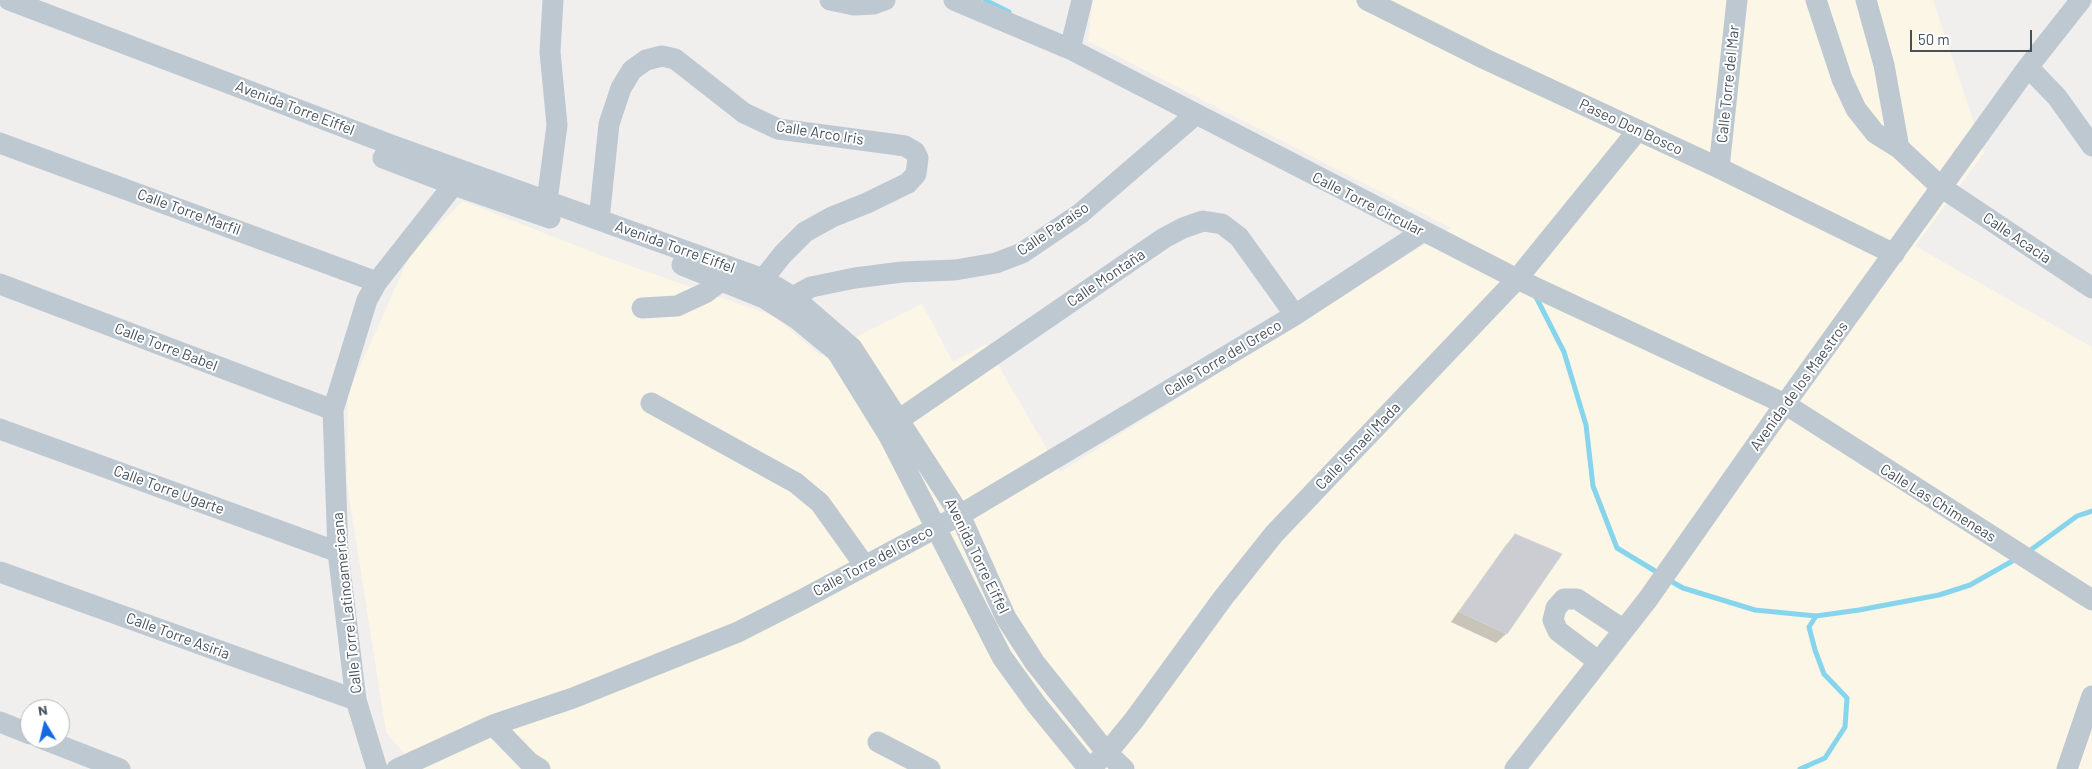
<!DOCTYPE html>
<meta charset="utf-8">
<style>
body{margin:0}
#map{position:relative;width:2092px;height:769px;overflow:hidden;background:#f1eeee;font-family:Barlow,sans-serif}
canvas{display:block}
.north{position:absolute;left:20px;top:699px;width:50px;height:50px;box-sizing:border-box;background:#fff;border:1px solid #b5b9be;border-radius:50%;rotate:351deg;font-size:14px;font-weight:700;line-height:20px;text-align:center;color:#46515c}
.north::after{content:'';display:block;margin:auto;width:18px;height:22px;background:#156ae3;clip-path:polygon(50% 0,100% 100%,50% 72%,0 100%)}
.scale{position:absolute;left:1910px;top:30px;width:122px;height:22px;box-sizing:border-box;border:2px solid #46515c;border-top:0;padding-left:6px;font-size:15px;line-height:18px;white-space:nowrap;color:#46515c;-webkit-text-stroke:4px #fff;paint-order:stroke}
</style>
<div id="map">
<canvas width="2092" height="769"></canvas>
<div class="north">N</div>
<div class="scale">50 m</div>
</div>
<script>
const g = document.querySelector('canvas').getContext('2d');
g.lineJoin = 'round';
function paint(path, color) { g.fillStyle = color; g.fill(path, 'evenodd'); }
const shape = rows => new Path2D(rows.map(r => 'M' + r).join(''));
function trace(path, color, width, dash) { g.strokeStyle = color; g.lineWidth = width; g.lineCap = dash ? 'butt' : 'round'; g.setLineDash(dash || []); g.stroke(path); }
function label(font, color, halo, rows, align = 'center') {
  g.font = font + ' Barlow,sans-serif'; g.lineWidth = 4; g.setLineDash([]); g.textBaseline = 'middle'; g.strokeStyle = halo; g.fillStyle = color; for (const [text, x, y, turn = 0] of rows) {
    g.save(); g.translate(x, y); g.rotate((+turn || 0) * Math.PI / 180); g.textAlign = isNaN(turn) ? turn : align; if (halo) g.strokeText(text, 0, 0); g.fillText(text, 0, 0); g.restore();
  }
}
paint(shape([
 [1093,0,1933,0,1984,153,1915,246,2092,347,2092,769,417,769,386,732,347,483,348,393,411,253,463,201,605,257,774,316,820,355,922,304,953,362,986,344,1060,472,1451,228,1088,41]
]), '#fcf6e6');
paint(shape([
 [1516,535,1560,555,1506,634,1496,643,1451,622,1506,545]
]), '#0003');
trace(shape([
 [985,0,1009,12],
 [1536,297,1564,352,1586,425,1593,486,1617,548,1660,574],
 [2028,552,2077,516,2092,511],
 [1667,579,1683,588,1755,610,1816,616],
 [1800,769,1825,758,1845,727,1847,698,1824,674,1815,650,1809,627,1816,616,1859,610,1939,595,1970,585,2016,559]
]), '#87d5ed', 5);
const building = shape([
 [1515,534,1562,554,1507,634,1459,612,1515,534]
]);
paint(building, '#cbcdd3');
trace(building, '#d2d4da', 1);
trace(shape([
 [9,0,394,146,763,279,793,297,852,348,960,515,1006,618,1035,663,1107,753,1124,769],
 [830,0,854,5,874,4,885,0],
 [954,0,1070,49,1517,279,1785,404,2092,600],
 [1367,0,1485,59,1719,168,1894,254],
 [1816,0,1842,79,1856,109,1875,133,1899,148,1941,187,2092,288],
 [1866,0,1884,65,1899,148],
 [1070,49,1082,0],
 [2028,67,2057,97,2092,146],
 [0,143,377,282],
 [383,158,454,185,550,218],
 [1719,168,1737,0],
 [547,201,557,125,550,52,553,0],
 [599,220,609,124,621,88,632,70,646,60,662,56,675,59,744,113,778,129,891,144,905,146,915,152,918,158,916,174,908,183,867,203,832,217,805,232,783,254,763,279],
 [682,265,764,298,797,319,837,352,889,436,1002,657,1036,704,1089,769],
 [0,284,333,410],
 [793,297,811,287,855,278,902,272,955,270,996,263,1022,253,1081,213,1195,115],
 [642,308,677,306,705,293,721,281],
 [651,403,796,483,820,503,865,566],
 [900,419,1164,238,1183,228,1203,221,1222,224,1239,237,1295,315],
 [0,429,338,552],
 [0,572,356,700],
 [1599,662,1558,631,1553,620,1556,608,1564,599,1577,599,1624,630],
 [0,722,30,734],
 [493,725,529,762,540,769],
 [43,739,120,769],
 [878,742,930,769],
 [1098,761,1107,753,1134,720,1223,598,1274,534,1517,279,1638,130],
 [377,769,356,700,338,552,333,410,367,300,377,282,462,174],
 [397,769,493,725,573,698,738,632,805,598,960,515,1295,315,1422,232],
 [1515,769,1648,599,1785,404,2028,67,2081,0],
 [2067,769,2092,696]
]), '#bec8d1', 21);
label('15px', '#46515c', '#fff', [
 ["Calle Torre del Mar",1728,84,-84],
 ["Avenida Torre Eiffel",295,108,21],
 ["Paseo Don Bosco",1631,127,25],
 ["Calle Arco Iris",820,133,9],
 ["Calle Torre Circular",1368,204,27],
 ["Calle Torre Marfil",189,212,20],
 ["Calle Paraíso",1053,229,-34],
 ["Calle Acacia",2017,238,34],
 ["Avenida Torre Eiffel",675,247,20],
 ["Calle Montaña",1106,278,-34],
 ["Calle Torre Babel",166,347,21],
 ["Calle Torre del Greco",1223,358,-31],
 ["Avenida de los Maestros",1799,386,-54],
 ["Calle Ismael Mada",1358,446,-46],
 ["Calle Torre Ugarte",169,490,20],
 ["Calle Las Chimeneas",1938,503,32],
 ["Avenida Torre Eiffel",977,556,64],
 ["Calle Torre del Greco",873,561,-28],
 ["Calle Torre Latinoamericana",347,603,-96],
 ["Calle Torre Asiria",178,636,20]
]);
</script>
